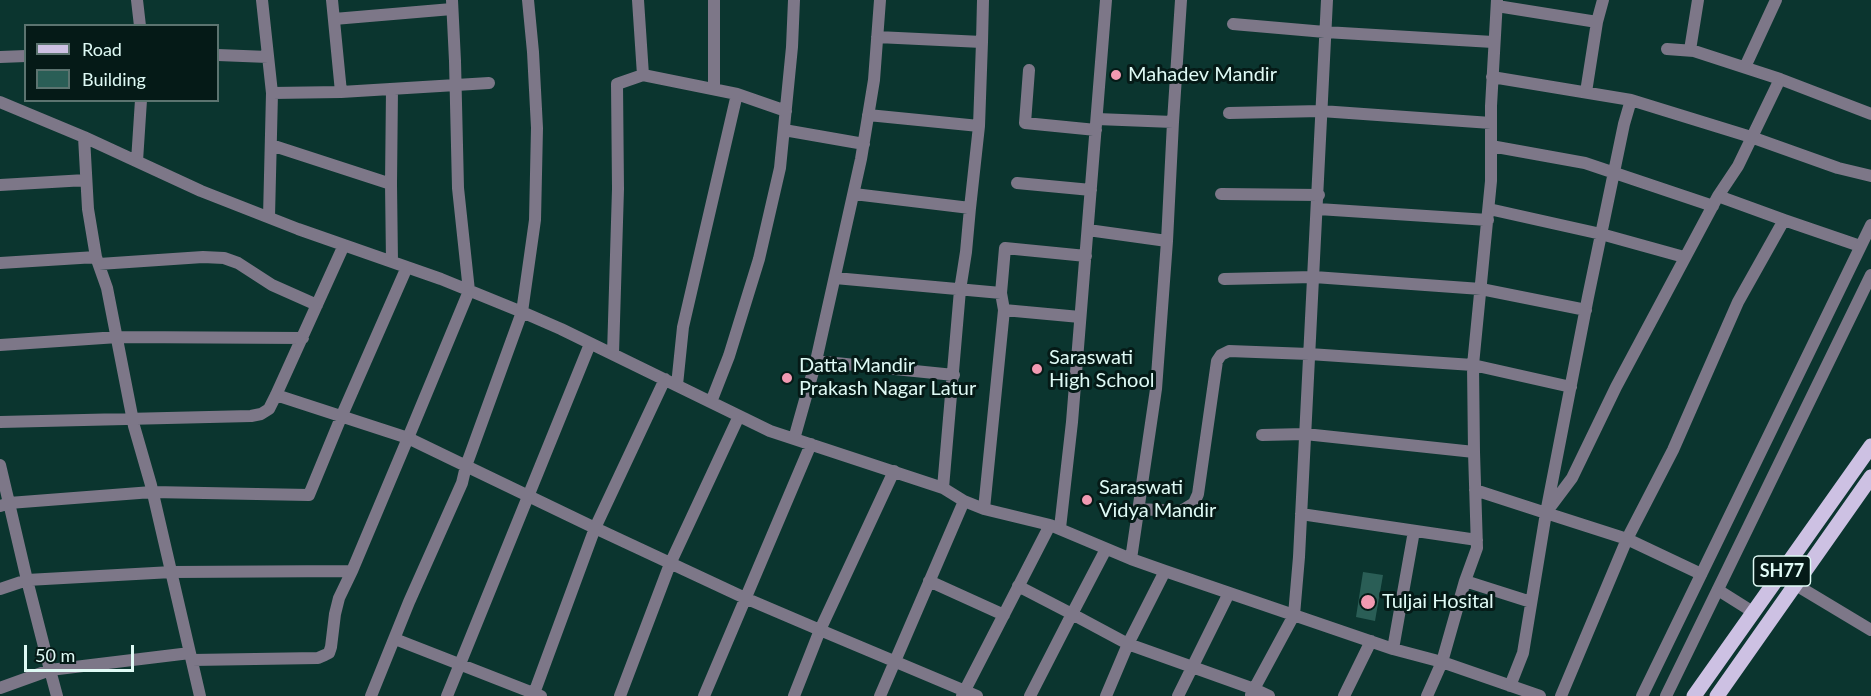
<!DOCTYPE html>
<style>
body{margin:0}
#map{position:relative;width:1871px;height:696px;overflow:hidden;background:#0b352f;font-family:Lato,sans-serif}
canvas{display:block}
.legend{position:absolute;left:24px;top:24px;width:195px;height:78px;box-sizing:border-box;background:#051a17;border:2px solid #5c7470;margin:0;padding:8px 10px;list-style:none;font-size:18px;color:#dffaf5}
.legend li{display:flex;align-items:center;gap:12px;height:30px}
.legend b{width:30px;border:2px solid #5c7470}
.scale{position:absolute;left:24px;top:645px;width:110px;height:27px;box-sizing:border-box;border:3px solid #dffaf5;border-top:0;padding-left:8px;font-size:18px;line-height:21px;white-space:nowrap;color:#dffaf5;-webkit-text-stroke:4px #051a17;paint-order:stroke}
</style>
<div id="map">
<canvas width="1871" height="696"></canvas>
<ul class="legend">
<li><b style="height:8px;background:#cdc1e3"></b>Road</li>
<li><b style="height:16px;background:#2a5e56"></b>Building</li>
</ul>
<div class="scale">50 m</div>
</div>
<script>
const g = document.querySelector('canvas').getContext('2d');
g.lineJoin = 'round';
function paint(path, color) { g.fillStyle = color; g.fill(path, 'evenodd'); }
const shape = rows => new Path2D(rows.map(r => 'M' + r).join(''));
function trace(path, color, width, dash) { g.strokeStyle = color; g.lineWidth = width; g.lineCap = dash ? 'butt' : 'round'; g.setLineDash(dash || []); g.stroke(path); }
function label(font, color, halo, rows, align = 'center') {
  g.font = font + ' Lato,sans-serif'; g.lineWidth = 6; g.setLineDash([]); g.textBaseline = 'middle'; g.strokeStyle = halo; g.fillStyle = color; for (const [text, x, y, turn = 0] of rows) {
    g.save(); g.translate(x, y); g.rotate((+turn || 0) * Math.PI / 180); g.textAlign = isNaN(turn) ? turn : align; if (halo) g.strokeText(text, 0, 0); g.fillText(text, 0, 0); g.restore();
  }
}
paint(shape([
 [1363,572,1383,575,1375,621,1356,617]
]), '#2a5e56');
trace(shape([
 [137,0,140,26],
 [262,0,272,93],
 [638,0,643,75,737,94,786,111],
 [714,0,714,89],
 [1497,0,1491,106,1491,181,1473,365,1571,387],
 [1497,6,1597,22,1586,92],
 [334,19,452,9],
 [1597,22,1603,0],
 [1233,24,1325,32,1493,42],
 [877,37,982,42,979,126],
 [982,42,983,0],
 [1690,50,1698,0],
 [218,55,268,57],
 [0,57,26,56],
 [1745,67,1776,0],
 [1029,70,1025,123,1096,130],
 [1492,77,1631,100],
 [1780,79,1871,114],
 [341,92,489,83],
 [0,102,84,137,201,191,298,229,441,279,522,312,561,329,770,431,943,488,964,501,984,509,1050,525,1131,559,1165,571,1393,649,1442,662,1540,696],
 [1229,113,1321,111,1491,123],
 [868,115,979,126,970,208],
 [1097,119,1173,122,1167,241],
 [1173,122,1181,0],
 [784,130,864,144],
 [84,137,88,209,96,257,107,288,134,426,151,485,200,696],
 [271,145,391,184,392,89],
 [1491,146,1585,163,1713,206],
 [137,161,141,100],
 [1017,183,1091,190],
 [391,184,392,262],
 [0,185,86,180],
 [854,194,970,208,966,252,960,290,943,488],
 [1221,194,1319,195],
 [1718,196,1784,220],
 [1318,209,1488,220],
 [1489,209,1601,234,1684,257],
 [269,217,272,93,341,92,332,0],
 [1088,230,1167,241,1156,389,1131,559],
 [0,263,96,257],
 [99,264,203,257,224,258,238,263,272,285,317,305],
 [835,278,1001,293,1004,310,1080,317],
 [1224,279,1314,277,1481,289,1586,310],
 [1001,293,1005,248,1086,256],
 [0,345,118,337,303,338],
 [613,354,618,189,617,84,643,75],
 [816,361,954,375],
 [677,385,683,327,737,94],
 [276,395,408,438,469,291,458,188,455,61,452,0],
 [711,402,729,356,759,259,780,168,792,47,794,0],
 [0,422,251,416,261,414,269,409,276,395,344,245],
 [1262,435,1305,434,1474,452,1477,548,1465,581,1442,662,1427,696],
 [794,439,816,361,861,159,874,80,880,0],
 [0,465,9,503,0,506],
 [1475,490,1546,513,1523,653,1510,686],
 [984,509,1004,310],
 [1138,509,1181,511,1194,503,1198,494,1217,361,1221,355,1229,351,1309,354,1473,365,1474,452],
 [1548,510,1572,478,1616,387,1718,196,1738,166,1780,79,1694,51,1667,49],
 [1546,513,1588,297,1624,124,1631,100,1751,137,1838,168,1871,176],
 [1546,513,1627,539,1701,574],
 [1301,514,1477,540],
 [1060,528,1072,422,1106,0],
 [1165,571,1128,644,1254,689,1251,695],
 [929,581,1004,615],
 [1465,581,1531,602],
 [1796,585,1871,630],
 [1018,586,1072,614,1106,549],
 [0,589,27,580,9,503,152,492,309,495,342,415,407,267],
 [1718,590,1753,612],
 [395,639,541,696],
 [1393,649,1414,531],
 [192,660,318,658,325,655,329,653,331,647,335,614,339,598,352,571],
 [0,688,50,670,27,580,172,572,352,571,408,438,466,466,522,312,535,220,537,128,533,52,528,0],
 [57,696,50,670,190,653],
 [371,696,409,602,462,483,466,466,595,528,665,379],
 [447,696,590,344],
 [533,696,595,528,745,598,820,630,894,471],
 [620,696,670,564,739,416],
 [704,696,811,444],
 [794,696,820,630,977,696],
 [880,696,964,501],
 [962,696,1050,525],
 [1030,696,1072,614,1128,644,1106,696],
 [1178,696,1229,593],
 [1269,696,1254,689,1294,615,1299,557,1327,0],
 [1344,696,1371,641],
 [1561,696,1627,539,1673,450,1738,302,1784,220,1860,246]
]), '#7d7788', 12);
trace(shape([
 [1642,696,1871,225],
 [1666,696,1871,275]
]), '#7d7788', 12);
trace(shape([
 [1694,696,1871,446],
 [1717,696,1871,477]
]), '#cdc1e3', 15);
for (const [x, y, r, color] of [
 [1116,75,6,"#f19ab2"],
 [1037,369,6,"#f19ab2"],
 [787,378,6,"#f19ab2"],
 [1087,500,6,"#f19ab2"],
 [1368,602,8,"#f19ab2"]
]) { const dot = new Path2D(); dot.arc(x, y, r, 0, 2 * Math.PI); g.fillStyle = color; g.fill(dot); trace(dot, '#051a17', 2); }
for (const [x, y, w] of [
 [1782,571,57]
]) { const box = new Path2D(); box.roundRect(x - w / 2, y - 15, w, 30, 4.5); g.fillStyle = '#051a17'; g.fill(box); trace(box, '#dffaf5', 1.5); }
label('bold 18px', '#dffaf5', null, [
 ["SH77",1782,571]
]);
label('20px', '#dffaf5', '#051a17', [
 ["Mahadev Mandir",1128,75],
 ["Saraswati",1049,358],
 ["High School",1049,381],
 ["Datta Mandir",799,366],
 ["Prakash Nagar Latur",799,389],
 ["Saraswati",1099,488],
 ["Vidya Mandir",1099,511],
 ["Tuljai Hosital",1382,602]
], 'left');
</script>
